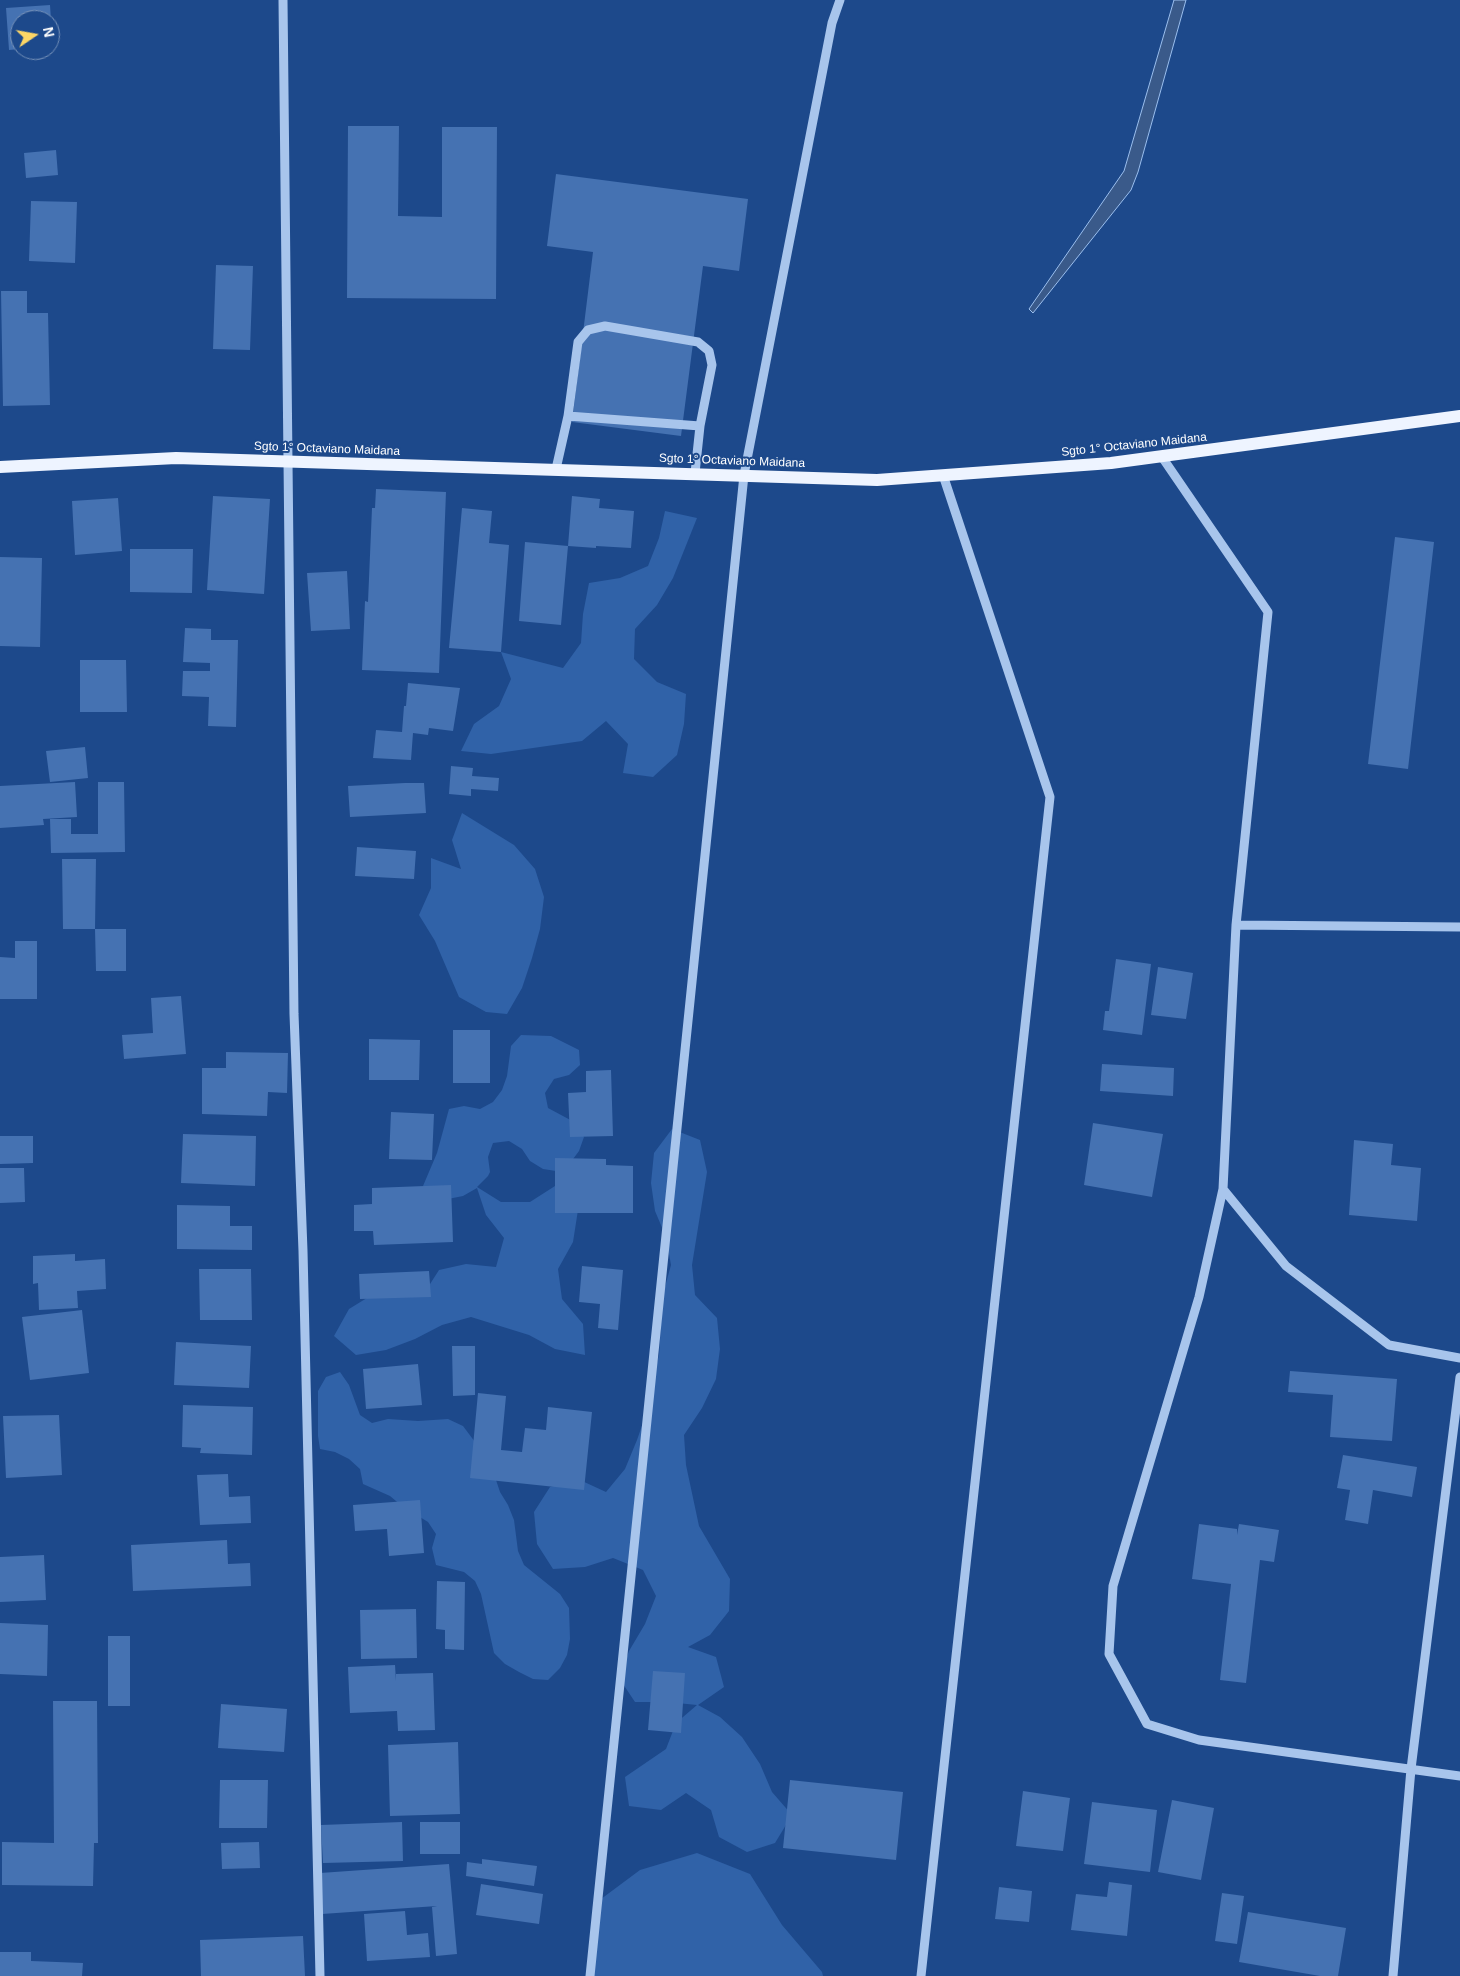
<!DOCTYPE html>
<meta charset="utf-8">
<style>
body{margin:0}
#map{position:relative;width:1460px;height:1976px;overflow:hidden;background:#1d498b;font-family:Helvetica,sans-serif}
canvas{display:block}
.north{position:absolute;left:10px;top:10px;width:50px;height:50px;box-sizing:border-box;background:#1d498b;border:1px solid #7792b9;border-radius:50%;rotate:78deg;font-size:14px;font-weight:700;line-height:20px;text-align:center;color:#fff}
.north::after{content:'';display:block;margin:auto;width:18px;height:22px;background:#fcd666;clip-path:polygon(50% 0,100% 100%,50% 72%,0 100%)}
</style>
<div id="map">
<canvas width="1460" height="1976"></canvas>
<div class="north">N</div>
</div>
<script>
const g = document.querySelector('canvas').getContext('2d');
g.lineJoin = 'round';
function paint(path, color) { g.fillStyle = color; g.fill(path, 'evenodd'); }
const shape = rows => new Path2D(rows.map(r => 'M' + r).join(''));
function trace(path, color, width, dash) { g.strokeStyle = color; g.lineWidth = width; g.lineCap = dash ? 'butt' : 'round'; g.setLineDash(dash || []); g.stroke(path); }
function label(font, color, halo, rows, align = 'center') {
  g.font = font + ' Helvetica,sans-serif'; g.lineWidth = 4; g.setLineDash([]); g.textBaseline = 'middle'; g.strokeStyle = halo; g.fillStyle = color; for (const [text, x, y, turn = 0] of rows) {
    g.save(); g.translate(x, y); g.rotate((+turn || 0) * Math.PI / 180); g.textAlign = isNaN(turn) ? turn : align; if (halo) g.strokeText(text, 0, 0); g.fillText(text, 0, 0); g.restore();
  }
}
paint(shape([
 [665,511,697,518,673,578,657,605,635,629,634,659,657,682,686,694,684,724,677,755,653,777,623,773,628,744,606,721,582,741,491,754,461,751,474,724,499,706,511,679,501,652,563,668,581,643,583,614,589,583,620,578,648,566,659,538],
 [462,813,514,845,535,869,544,897,540,929,532,958,522,988,507,1014,486,1012,459,997,435,941,419,915,431,888,431,858,461,869,452,840],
 [521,1035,551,1036,579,1050,580,1065,569,1075,554,1079,545,1093,548,1108,576,1123,584,1137,579,1151,570,1163,556,1171,543,1169,530,1161,522,1149,509,1141,493,1143,488,1157,490,1172,488,1176,477,1187,501,1202,530,1202,555,1186,578,1210,573,1242,558,1269,562,1299,583,1324,585,1355,555,1349,529,1335,471,1317,442,1325,415,1339,386,1350,356,1355,334,1336,349,1309,375,1293,423,1295,439,1270,466,1264,496,1267,504,1238,486,1215,477,1188,463,1196,448,1199,423,1186,437,1153,449,1109,464,1106,480,1109,493,1102,502,1090,507,1076,511,1046],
 [672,1129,700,1140,707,1172,692,1265,695,1295,717,1318,720,1349,716,1379,702,1408,684,1435,686,1465,699,1526,730,1579,729,1611,710,1635,688,1647,716,1657,724,1687,698,1705,720,1717,742,1737,760,1764,772,1792,792,1815,775,1843,747,1852,719,1837,711,1810,686,1793,661,1810,629,1806,625,1777,666,1749,676,1723,697,1705,667,1702,635,1702,619,1678,629,1651,645,1624,656,1596,643,1570,613,1558,585,1567,553,1569,537,1544,534,1512,550,1487,580,1480,606,1492,625,1469,637,1440,646,1414,651,1385,659,1355,663,1294,671,1265,666,1237,655,1211,651,1183,654,1153],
 [340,1372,349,1385,360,1415,372,1423,388,1419,418,1421,448,1419,463,1426,481,1450,495,1477,500,1492,508,1505,514,1520,518,1551,524,1565,560,1594,569,1608,570,1639,567,1655,560,1668,548,1680,533,1679,519,1672,505,1664,494,1653,481,1594,475,1581,464,1572,436,1565,432,1548,436,1534,428,1522,402,1506,390,1496,363,1484,360,1469,349,1459,335,1452,320,1449,318,1436,318,1391,326,1377],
 [697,1853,750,1874,782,1925,822,1972,823,1976,591,1976,593,1905,640,1870]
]), '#3062a8');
const water = shape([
 [1174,0,1186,0,1138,172,1131,190,1033,313,1029,309,1124,171,1174,0]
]);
paint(water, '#3a5a8a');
trace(water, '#9bbfee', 1);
paint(shape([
 [50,5,51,20,20,20,20,49,9,50,6,8],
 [50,32,51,32,52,47,50,47],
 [348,126,399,126,398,216,442,217,442,127,497,127,496,299,347,298],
 [56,150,58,175,26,178,24,153],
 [556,174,748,199,739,271,703,266,681,436,572,422,593,252,547,246],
 [31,201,77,202,75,263,29,261],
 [216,265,253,266,250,350,213,349],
 [1,291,27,291,27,313,48,313,50,405,3,406],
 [376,489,446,492,439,673,362,670,365,601,368,602,372,508,375,508],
 [213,496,270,499,264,594,207,590],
 [572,496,600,499,599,508,634,511,631,548,596,546,596,548,568,546],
 [118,498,122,551,75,555,72,501],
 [462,508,492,511,489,543,509,545,501,652,449,648],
 [1395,537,1434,542,1408,769,1368,764],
 [525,542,568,546,561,625,519,621],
 [130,549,193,549,192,593,130,592],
 [0,557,42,558,40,647,0,646],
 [347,571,350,629,311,631,307,573],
 [185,628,211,629,211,640,238,640,236,727,208,726,209,697,182,696,183,671,210,671,210,663,183,662],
 [80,660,126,660,127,712,80,712],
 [408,683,460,688,453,731,429,728,428,735,413,733,411,760,373,758,376,730,402,732,404,706,406,706],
 [85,747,88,778,50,782,46,751],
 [451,766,473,768,472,776,499,778,498,791,471,789,471,796,449,794],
 [75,782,77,817,43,819,44,825,0,828,0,786],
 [98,782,124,782,125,852,51,853,50,819,71,819,71,834,98,834],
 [405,783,424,783,426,813,350,817,348,786],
 [357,847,416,851,414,879,355,876],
 [62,859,96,859,95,929,63,929],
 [95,929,126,929,126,971,96,971],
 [15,941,37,941,37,999,0,999,0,957,15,958],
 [1116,959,1151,964,1142,1035,1103,1030,1105,1011,1109,1011],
 [1158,967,1193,973,1186,1019,1151,1015],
 [181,996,186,1054,124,1059,122,1035,153,1033,151,998],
 [453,1030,490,1030,490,1083,453,1083],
 [369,1039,420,1040,419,1080,369,1080],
 [226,1052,288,1053,287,1093,268,1092,267,1116,202,1114,202,1068,226,1068],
 [1102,1064,1174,1068,1173,1096,1100,1091],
 [611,1070,613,1136,570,1137,568,1093,586,1092,586,1071],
 [391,1112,434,1114,432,1160,389,1159],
 [1093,1123,1163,1134,1152,1197,1084,1185],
 [183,1134,256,1136,255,1186,181,1183],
 [0,1136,33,1136,33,1163,0,1164],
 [1354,1140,1393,1144,1391,1165,1421,1168,1417,1221,1349,1215],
 [555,1158,606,1159,606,1165,633,1166,633,1213,555,1213],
 [0,1168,24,1168,25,1202,0,1203],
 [451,1185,453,1242,374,1245,373,1231,354,1231,354,1205,372,1204,372,1188],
 [177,1205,230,1206,230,1226,252,1226,252,1250,177,1249],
 [75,1254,75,1261,105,1259,106,1289,77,1291,78,1308,39,1310,38,1283,33,1284,33,1256],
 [582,1266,623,1270,618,1330,598,1328,600,1304,579,1302],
 [199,1269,251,1269,252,1320,200,1320],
 [429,1271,431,1297,360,1299,359,1274],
 [82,1310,89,1373,30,1380,22,1317],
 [176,1342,251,1346,249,1388,174,1385],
 [452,1346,475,1346,475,1395,453,1396],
 [418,1364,422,1405,366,1409,363,1369],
 [1290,1371,1397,1379,1392,1441,1330,1437,1333,1395,1288,1392],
 [478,1393,506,1396,501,1450,522,1452,525,1428,546,1430,548,1407,592,1412,584,1490,470,1478],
 [183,1405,253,1407,252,1455,200,1453,201,1448,182,1447],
 [59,1415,62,1475,6,1478,3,1416],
 [1343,1455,1417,1467,1412,1497,1373,1490,1368,1524,1345,1520,1350,1490,1337,1488],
 [228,1474,229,1497,250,1496,251,1523,200,1525,197,1475],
 [420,1500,424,1553,389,1556,387,1529,355,1531,353,1505],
 [1199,1524,1237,1529,1237,1535,1239,1524,1279,1530,1274,1562,1260,1560,1246,1683,1220,1680,1231,1584,1192,1579],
 [227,1540,228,1564,250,1563,251,1586,133,1591,131,1545],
 [44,1555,46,1600,0,1602,0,1557],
 [437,1581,465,1582,464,1650,445,1649,445,1630,436,1629],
 [416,1609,417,1658,361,1659,360,1610],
 [0,1623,48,1625,47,1676,0,1674],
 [108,1636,130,1636,130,1706,108,1706],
 [395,1665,396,1681,396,1674,433,1673,435,1730,398,1731,397,1711,350,1713,348,1667],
 [653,1671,685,1673,681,1733,648,1730],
 [53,1701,97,1701,98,1843,94,1843,93,1886,2,1885,2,1842,54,1843],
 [221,1704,287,1709,284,1752,218,1748],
 [458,1742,460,1814,390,1816,388,1745],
 [220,1780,268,1780,267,1828,219,1828],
 [790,1780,903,1792,896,1860,783,1848],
 [1023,1791,1070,1798,1063,1851,1016,1846],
 [1172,1800,1214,1808,1201,1880,1158,1872],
 [1092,1802,1157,1810,1150,1872,1084,1864],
 [402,1822,403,1861,323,1863,321,1825],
 [420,1822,460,1822,460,1854,420,1854],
 [259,1842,260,1868,222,1869,221,1843],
 [482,1859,537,1866,534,1886,466,1876,467,1862,482,1864],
 [449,1864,457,1954,436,1956,432,1907,437,1906,322,1914,320,1873],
 [1109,1882,1132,1885,1127,1936,1071,1930,1076,1894,1107,1897],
 [481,1884,543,1894,539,1924,476,1915],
 [999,1887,1032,1891,1029,1922,995,1919],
 [1222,1893,1244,1896,1237,1944,1215,1941],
 [405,1911,407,1935,428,1933,430,1957,367,1961,364,1914],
 [1248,1912,1346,1928,1338,1976,1320,1976,1239,1962],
 [303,1936,305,1976,201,1976,200,1940],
 [0,1952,31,1952,31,1961,83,1963,82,1976,0,1976]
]), '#4572b2');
trace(shape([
 [283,0,294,1014,303,1251,320,1976],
 [568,416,578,342,588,330,605,326,698,342,709,351,712,365,700,426],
 [1162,457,1268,612,1236,925,1223,1189,1199,1297,1113,1586,1109,1654,1147,1724,1199,1740,1460,1776],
 [556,469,568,416,700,426,695,473],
 [1236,925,1460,927],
 [1223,1189,1286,1266,1389,1345,1460,1358],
 [590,1976,744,475,832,23,840,0],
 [921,1976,1050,797,943,475],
 [1393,1976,1411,1769,1460,1377]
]), '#a8c5ec', 9);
trace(shape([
 [0,467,176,458,877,480,1111,463,1460,416]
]), '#eef4ff', 12);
label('12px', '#fff', '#1d498b', [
 ["Sgto 1° Octaviano Maidana",1134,445,-6],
 ["Sgto 1° Octaviano Maidana",327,449,2],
 ["Sgto 1° Octaviano Maidana",732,461,2]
]);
</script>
